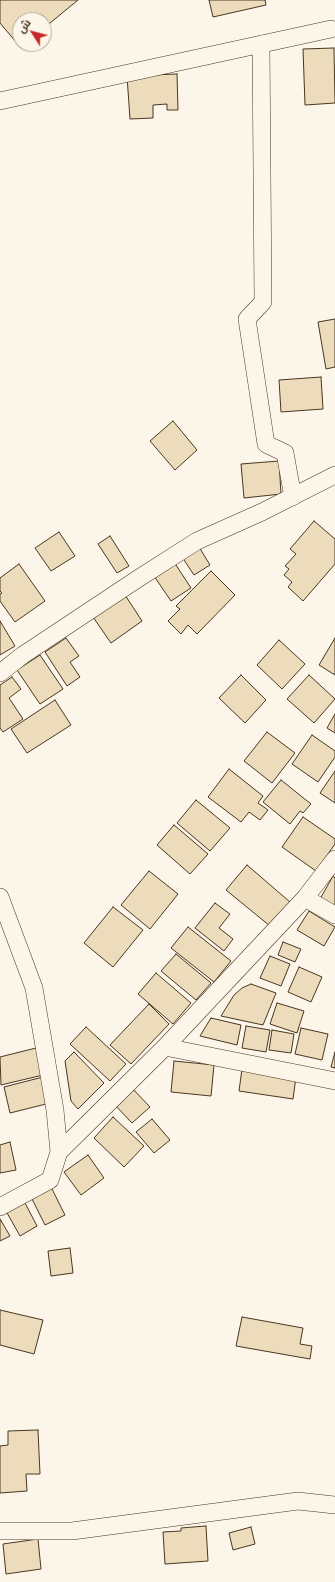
<!DOCTYPE html>
<meta charset="utf-8">
<style>
body{margin:0}
#map{position:relative;width:335px;height:1582px;overflow:hidden;background:#fbf6e9;font-family:Literata,Cairo,serif}
canvas{display:block}
.north{position:absolute;left:12px;top:12px;width:40px;height:40px;box-sizing:border-box;background:#fbf6e9;border:1px solid #b4a999;border-radius:50%;rotate:306deg;font-size:11px;font-weight:700;line-height:16px;text-align:center;color:#4a3520}
.north::after{content:'';display:block;margin:auto;width:14px;height:18px;background:#c62828;clip-path:polygon(50% 0,100% 100%,50% 72%,0 100%)}
</style>
<div id="map">
<canvas width="335" height="1582"></canvas>
<div class="north">ش</div>
</div>
<script>
const g = document.querySelector('canvas').getContext('2d');
g.lineJoin = 'round';
function paint(path, color) { g.fillStyle = color; g.fill(path, 'evenodd'); }
const shape = rows => new Path2D(rows.map(r => 'M' + r).join(''));
function trace(path, color, width, dash) { g.strokeStyle = color; g.lineWidth = width; g.lineCap = dash ? 'butt' : 'round'; g.setLineDash(dash || []); g.stroke(path); }
const building = shape([
 [0,0,78,0,44,28,44,20,20,20,20,44,25,44,21,48,0,23,0,0],
 [209,0,265,0,266,5,213,17,209,0],
 [334,48,335,103,305,105,303,49,334,48],
 [177,74,178,110,167,110,167,104,153,105,153,118,130,119,127,76,177,74],
 [335,319,335,367,326,369,318,322,335,319],
 [321,377,323,409,281,412,279,380,321,377],
 [173,421,197,450,175,470,150,441,173,421],
 [279,461,281,494,244,498,241,464,279,461],
 [314,521,335,539,335,564,303,601,288,587,292,582,284,575,289,569,285,566,296,554,290,549,314,521],
 [59,532,75,556,51,571,35,548,59,532],
 [110,536,129,566,117,573,98,544,110,536],
 [199,547,210,565,194,575,182,557,199,547],
 [174,562,191,588,171,601,154,576,174,562],
 [19,564,45,601,15,622,0,601,0,594,2,593,0,591,0,578,19,564],
 [211,571,235,595,197,634,188,625,181,634,168,621,180,609,176,606,211,571],
 [125,595,142,621,111,643,93,617,125,595],
 [0,621,15,646,0,655,0,621],
 [66,638,79,656,70,662,80,677,67,686,45,652,66,638],
 [335,638,335,675,319,665,335,638],
 [279,640,305,664,282,689,257,665,279,640],
 [40,655,63,689,40,704,17,670,40,655],
 [241,675,266,700,245,723,219,698,241,675],
 [309,675,335,699,314,723,287,699,309,675],
 [12,677,21,689,9,698,23,719,3,732,0,728,0,685,12,677],
 [55,700,71,725,27,753,11,729,55,700],
 [335,714,335,733,327,728,335,714],
 [267,732,295,753,272,783,244,761,267,732],
 [312,735,335,751,335,757,318,782,292,764,312,735],
 [229,769,263,796,258,803,268,810,260,820,249,812,241,822,208,797,229,769],
 [335,771,335,803,320,793,335,771],
 [281,780,311,804,303,813,300,811,290,824,263,802,281,780],
 [196,800,230,828,210,851,177,823,196,800],
 [303,817,335,839,335,844,316,871,282,847,303,817],
 [174,825,208,854,190,874,157,845,174,825],
 [247,865,290,902,270,926,226,890,247,865],
 [149,871,178,894,150,929,121,905,149,871],
 [333,876,335,878,335,908,320,899,333,876],
 [215,903,230,914,219,928,233,939,224,951,195,928,215,903],
 [113,907,143,930,113,967,84,943,113,907],
 [309,911,335,927,324,946,297,930,309,911],
 [188,927,231,961,214,982,171,948,188,927],
 [283,942,301,949,295,962,278,955,283,942],
 [176,954,211,983,196,1000,161,971,176,954],
 [270,956,290,964,281,986,260,978,270,956],
 [299,967,322,977,311,1002,288,992,299,967],
 [156,973,191,1003,173,1024,138,994,156,973],
 [251,984,276,993,263,1025,221,1016,234,995,242,988,251,984],
 [277,1003,304,1011,297,1033,270,1024,277,1003],
 [149,1004,169,1024,131,1064,110,1045,149,1004],
 [211,1018,241,1025,237,1045,200,1036,211,1018],
 [246,1026,270,1030,266,1052,242,1048,246,1026],
 [86,1027,126,1064,110,1081,70,1044,86,1027],
 [301,1028,328,1034,322,1060,295,1054,301,1028],
 [272,1030,294,1034,291,1053,269,1050,272,1030],
 [36,1048,43,1075,1,1085,0,1057,36,1048],
 [74,1052,104,1083,78,1109,71,1101,65,1061,74,1052],
 [335,1052,335,1068,331,1067,335,1052],
 [174,1061,214,1065,211,1096,171,1092,174,1061],
 [242,1069,296,1077,293,1099,239,1091,242,1069],
 [43,1077,50,1103,10,1113,4,1087,43,1077],
 [131,1087,150,1107,132,1123,114,1104,131,1087],
 [113,1117,144,1146,124,1167,94,1138,113,1117],
 [152,1119,170,1140,154,1153,136,1132,152,1119],
 [10,1142,16,1170,0,1173,0,1145,10,1142],
 [88,1155,104,1178,81,1195,64,1172,88,1155],
 [51,1187,65,1215,45,1225,31,1197,51,1187],
 [24,1201,37,1226,20,1236,6,1211,24,1201],
 [0,1219,10,1236,0,1241,0,1219],
 [70,1248,73,1273,51,1276,48,1251,70,1248],
 [0,1310,43,1320,34,1354,0,1345,0,1310],
 [242,1317,303,1328,300,1344,312,1346,310,1359,236,1346,242,1317],
 [38,1430,40,1474,26,1474,27,1491,0,1493,0,1446,8,1445,8,1431,38,1430],
 [206,1526,208,1561,165,1564,163,1532,181,1531,181,1528,206,1526],
 [251,1527,255,1544,233,1550,229,1533,251,1527],
 [38,1539,41,1569,6,1574,3,1544,38,1539]
]);
paint(building, '#ecdcbc');
trace(building, '#4a3520', 1);
const street = shape([
 [261,44,263,302,247,319,266,444,285,453,293,497],
 [0,101,331,29],
 [0,673,23,655,139,578,197,541,262,512,335,475],
 [0,897,34,988,55,1110,59,1152],
 [305,898,335,915],
 [165,1047,335,1081],
 [0,1207,50,1180,59,1152,165,1047,305,898,335,859],
 [0,1531,72,1531,298,1501,335,1505]
]);
trace(street, '#4a3520', 18);
trace(street, '#fbf6e9', 17);
</script>
